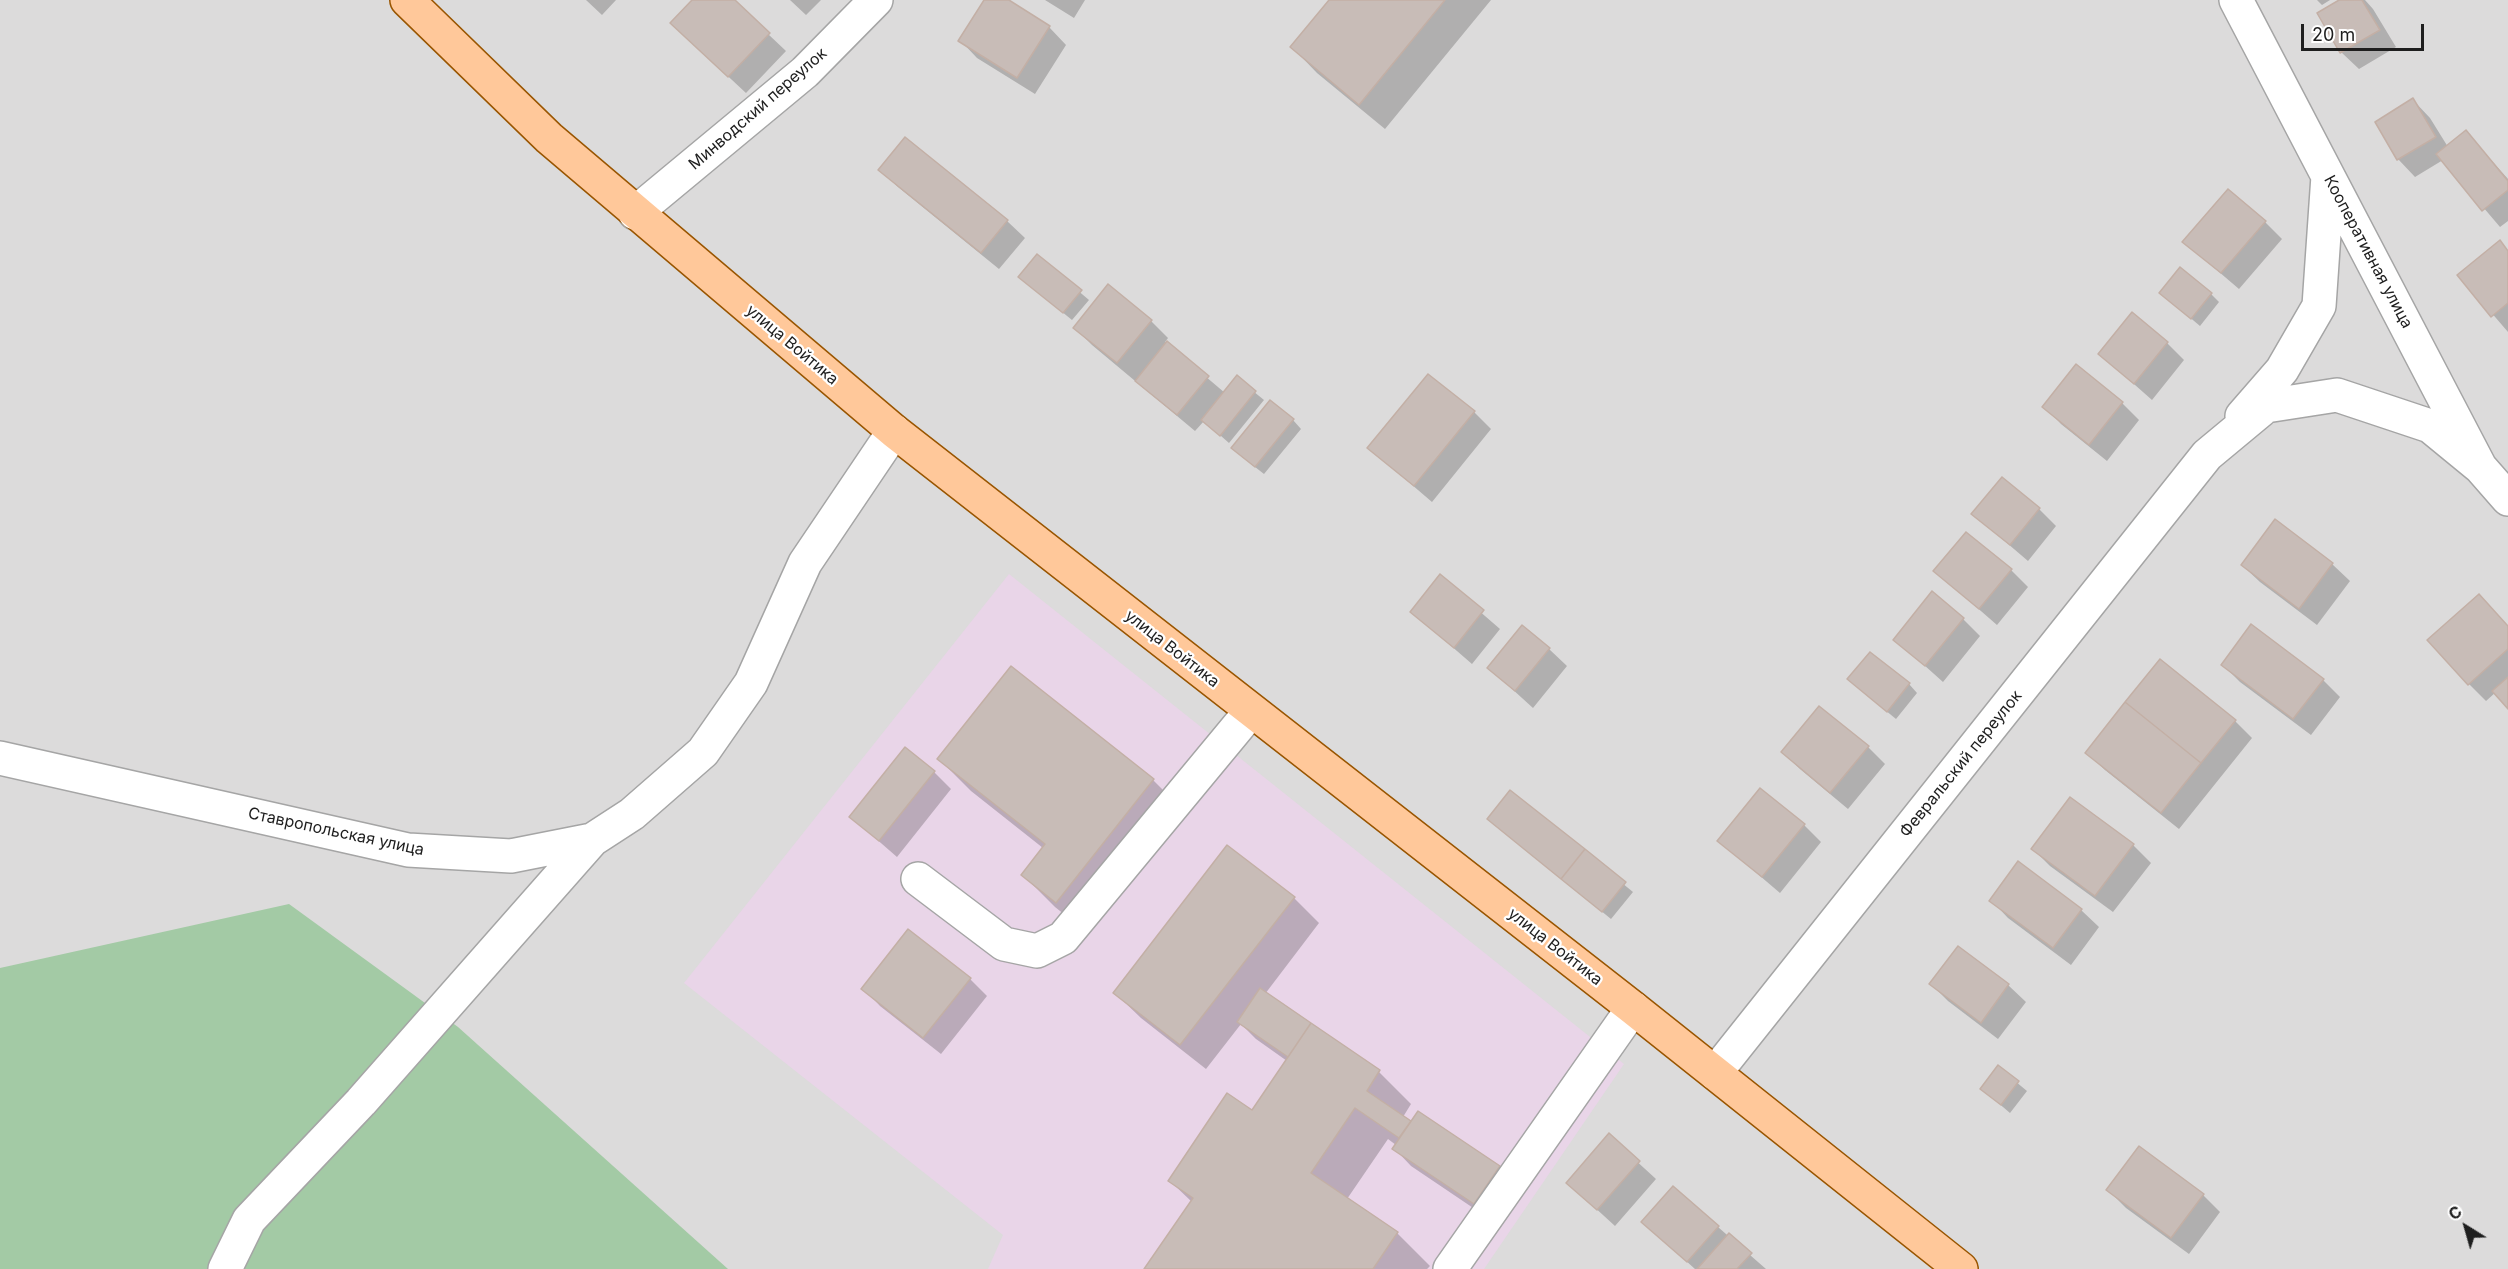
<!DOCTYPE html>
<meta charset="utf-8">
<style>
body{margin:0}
#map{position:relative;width:2508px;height:1269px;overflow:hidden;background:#f0ebe4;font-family:Inter,sans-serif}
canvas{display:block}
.north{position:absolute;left:2436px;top:1197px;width:60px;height:60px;-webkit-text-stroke:4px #fff;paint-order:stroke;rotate:323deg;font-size:16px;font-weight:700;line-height:24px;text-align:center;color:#1e1e1e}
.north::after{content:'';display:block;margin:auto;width:21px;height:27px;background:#1e1e1e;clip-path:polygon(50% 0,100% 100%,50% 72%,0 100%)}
.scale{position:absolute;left:2301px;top:24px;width:123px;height:27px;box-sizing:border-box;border:3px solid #1e1e1e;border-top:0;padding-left:8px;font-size:18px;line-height:21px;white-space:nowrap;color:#1e1e1e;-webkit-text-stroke:4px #fff;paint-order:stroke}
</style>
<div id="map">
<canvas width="2508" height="1269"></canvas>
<div class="north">С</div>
<div class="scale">20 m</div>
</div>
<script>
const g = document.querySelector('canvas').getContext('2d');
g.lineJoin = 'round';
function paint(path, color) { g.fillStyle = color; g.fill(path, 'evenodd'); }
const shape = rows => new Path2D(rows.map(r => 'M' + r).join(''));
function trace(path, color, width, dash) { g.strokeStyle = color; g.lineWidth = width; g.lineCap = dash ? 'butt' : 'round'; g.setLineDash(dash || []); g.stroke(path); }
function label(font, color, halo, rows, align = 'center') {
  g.font = font + ' Inter,sans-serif'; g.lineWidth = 4.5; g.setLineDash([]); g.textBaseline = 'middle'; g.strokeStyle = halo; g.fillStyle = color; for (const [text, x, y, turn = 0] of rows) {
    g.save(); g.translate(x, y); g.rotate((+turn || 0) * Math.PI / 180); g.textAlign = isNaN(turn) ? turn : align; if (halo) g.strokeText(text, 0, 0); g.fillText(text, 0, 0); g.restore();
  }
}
paint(shape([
 [0,0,2508,0,2508,1269,0,1269]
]), '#dcdbdb');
paint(shape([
 [1009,574,1624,1064,1484,1269,988,1269,1003,1235,684,983]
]), '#e9d5e8');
paint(shape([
 [289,904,458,1027,728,1269,0,1269,0,968]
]), '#a3caa5');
paint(shape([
 [586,0,616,0,602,15],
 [694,0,732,0,786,51,746,93,689,40],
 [790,0,821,0,806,15],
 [986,0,1006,0,1049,27,1066,45,1035,94,977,58,960,40],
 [1045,0,1085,0,1074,18],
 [1331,0,1491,0,1385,129,1317,73,1292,47],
 [2317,0,2330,0,2322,5],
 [2342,0,2365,0,2373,9,2396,47,2359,69,2341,52],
 [2413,100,2430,118,2448,147,2466,132,2508,179,2508,221,2500,227,2443,160,2415,177,2398,159,2377,122],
 [906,139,1007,221,1025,238,999,269,898,187,880,170],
 [2265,222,2282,239,2239,289,2184,242],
 [2508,251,2508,332,2459,275],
 [1037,256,1089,300,1072,320,1029,285],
 [2161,293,2211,294,2219,302,2200,326],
 [1151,321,1168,338,1165,342,1225,393,1237,378,1264,400,1229,443,1204,421,1195,431,1092,345,1075,328],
 [2167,343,2184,360,2152,400,2100,354],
 [2122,403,2139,420,2107,461,2061,424,2044,406],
 [1474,412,1491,429,1432,502,1369,448],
 [1293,420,1301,429,1264,474,1241,456],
 [2039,509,2056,526,2028,561,1973,514],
 [2332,564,2350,581,2317,625,2260,582,2242,565],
 [2011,570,2028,587,1997,625,1935,571],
 [1440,577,1500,629,1472,664,1412,612],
 [2479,596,2508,626,2508,707,2496,692,2486,701,2469,684],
 [1963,619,1980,636,1943,682,1895,639],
 [1549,649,1567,666,1533,708,1489,668],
 [2223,665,2323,680,2340,697,2311,735,2240,682],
 [1011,668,1153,780,1186,813,1089,934,1055,907,1023,875,1043,848,971,791,939,759],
 [1909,684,1917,693,1896,719,1857,687],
 [2235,721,2252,738,2179,829,2105,770,2087,753],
 [1868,747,1885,764,1848,809,1800,769,1783,752],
 [934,772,951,789,897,857,851,817],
 [1511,792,1633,892,1611,919,1489,819],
 [2071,799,2133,845,2151,863,2113,912,2050,866,2033,849],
 [1804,825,1821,842,1780,893,1719,841],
 [2019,864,2081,910,2099,927,2071,965,2008,918,1991,900],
 [1294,898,1319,923,1265,994,1379,1072,1411,1104,1403,1117,1499,1167,1516,1184,1491,1220,1411,1166,1394,1148,1396,1145,1388,1139,1347,1199,1397,1233,1430,1266,1427,1269,1146,1269,1192,1202,1170,1181,1252,1112,1287,1061,1256,1039,1241,1024,1206,1069,1141,1018,1115,993],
 [909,931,970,979,987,996,941,1054,880,1006,863,988],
 [1959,948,2008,985,2026,1002,1998,1039,1948,1001,1931,984],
 [1998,1067,2027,1091,2010,1113,1982,1089],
 [1609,1136,1656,1179,1615,1226,1568,1183],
 [2108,1190,2203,1195,2220,1212,2189,1254,2126,1208],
 [1643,1222,1718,1227,1766,1269,1695,1269]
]), '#0003');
const building = shape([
 [692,0,735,0,770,33,728,77,670,23,692,0],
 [984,0,1009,0,1050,26,1017,78,958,41,984,0],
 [1329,0,1445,0,1359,105,1290,47,1329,0],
 [2339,0,2362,0,2380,30,2340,53,2317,13,2339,0],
 [2413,98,2436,137,2397,160,2375,122,2413,98],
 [2466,130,2508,181,2508,190,2482,211,2436,154,2466,130],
 [905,137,1008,220,981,253,878,170,905,137],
 [2228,189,2266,221,2221,273,2182,242,2228,189],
 [2500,240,2508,251,2508,303,2491,317,2457,275,2500,240],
 [1037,254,1082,290,1063,313,1018,277,1037,254],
 [2180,267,2212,293,2191,319,2159,293,2180,267],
 [1108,284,1152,320,1117,363,1073,328,1108,284],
 [2132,312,2168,342,2134,384,2098,354,2132,312],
 [1167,341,1209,376,1177,415,1135,381,1167,341],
 [2076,364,2123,402,2089,445,2042,407,2076,364],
 [1428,374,1475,411,1414,486,1367,448,1428,374],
 [1237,375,1256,391,1220,436,1201,420,1237,375],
 [1270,400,1294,419,1255,467,1231,448,1270,400],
 [2002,477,2040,508,2010,545,1971,514,2002,477],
 [2275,519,2333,563,2299,609,2241,565,2275,519],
 [1966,532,2012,569,1979,609,1933,571,1966,532],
 [1440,574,1484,610,1454,648,1410,612,1440,574],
 [1932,591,1964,618,1925,666,1893,640,1932,591],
 [2479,594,2508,626,2508,649,2468,685,2427,640,2479,594],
 [2251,624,2324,679,2293,719,2221,665,2251,624],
 [1522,625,1550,648,1515,691,1487,668,1522,625],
 [1870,652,1910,683,1887,712,1847,679,1870,652],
 [2160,659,2236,720,2201,763,2125,702,2160,659],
 [1011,666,1154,779,1056,903,1021,875,1045,844,937,759,1011,666],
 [2508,677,2508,709,2492,691,2508,677],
 [2125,702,2201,763,2161,813,2085,753,2125,702],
 [1819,706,1869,746,1830,793,1781,752,1819,706],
 [905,747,935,771,879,841,849,817,905,747],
 [1760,788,1805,824,1762,877,1717,841,1760,788],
 [1510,790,1585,849,1561,879,1487,819,1510,790],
 [2070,797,2134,844,2095,896,2031,849,2070,797],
 [1227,845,1295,897,1180,1045,1113,993,1227,845],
 [1585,849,1626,882,1602,912,1561,879,1585,849],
 [2018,861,2082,909,2053,948,1989,901,2018,861],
 [908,929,971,978,923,1038,861,989,908,929],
 [1958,946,2009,984,1981,1023,1929,984,1958,946],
 [1260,988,1311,1023,1288,1057,1237,1022,1260,988],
 [1311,1023,1380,1070,1367,1091,1411,1121,1399,1138,1355,1108,1311,1173,1398,1232,1373,1269,1144,1269,1193,1198,1168,1181,1227,1093,1252,1110,1311,1023],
 [1998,1065,2019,1081,2001,1105,1980,1089,1998,1065],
 [1418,1111,1500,1166,1474,1204,1392,1149,1418,1111],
 [1609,1133,1640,1161,1597,1210,1566,1183,1609,1133],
 [2139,1146,2204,1194,2171,1238,2106,1190,2139,1146],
 [1673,1186,1719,1226,1687,1262,1641,1222,1673,1186],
 [1729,1233,1752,1253,1737,1269,1697,1269,1729,1233]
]);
paint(building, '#c8bcb7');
trace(building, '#c3afa5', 1.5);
const minor = shape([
 [2236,0,2480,467,2508,499],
 [635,213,805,72,876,0],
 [2242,416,2282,370,2319,306,2328,176],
 [0,758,408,850,511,856,592,840,632,814,703,752,751,683,805,563,894,431],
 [918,879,1004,944,1037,951,1063,938,1251,711],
 [1715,1073,2207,455,2266,406,2337,395,2430,426,2480,467],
 [225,1269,249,1220,361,1102,592,840],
 [1450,1269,1633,1008]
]);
const major = shape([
 [407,0,549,138,894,431,1633,1008,1961,1269]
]);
trace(minor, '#a5a5a5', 36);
trace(major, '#950', 36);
trace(minor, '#fff', 33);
trace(major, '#ffc89a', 33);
label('16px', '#1e1e1e', '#fff', [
 ["Минводский переулок",758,109,-41],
 ["Кооперативная улица",2368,252,62],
 ["улица Войтика",792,345,40],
 ["улица Войтика",1172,649,38],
 ["Февральский переулок",1961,764,-51],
 ["Ставропольская улица",336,832,12],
 ["улица Войтика",1555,947,38]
]);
</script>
